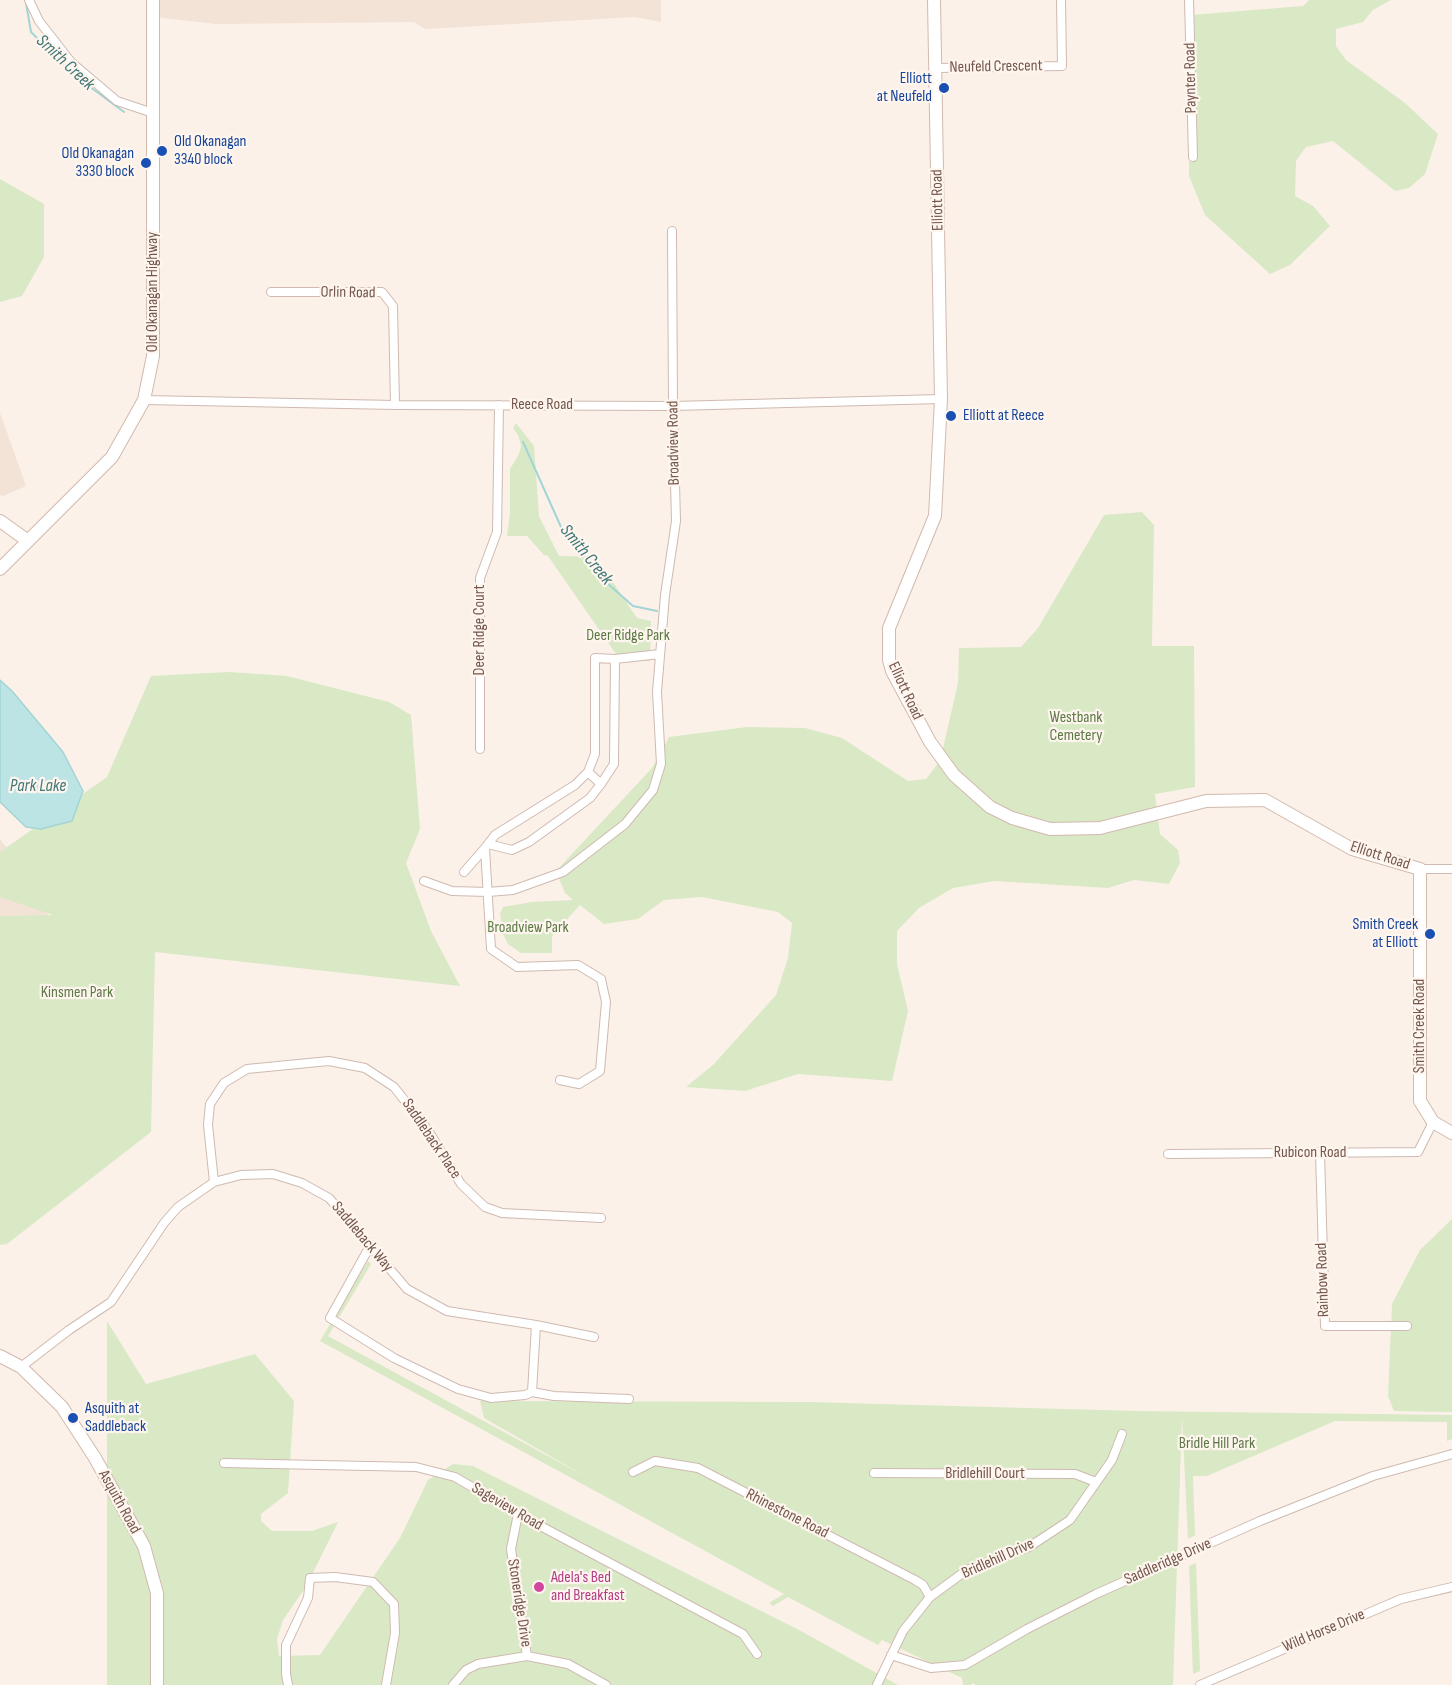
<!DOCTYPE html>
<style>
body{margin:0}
canvas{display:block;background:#fbf1e8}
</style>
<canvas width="1452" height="1685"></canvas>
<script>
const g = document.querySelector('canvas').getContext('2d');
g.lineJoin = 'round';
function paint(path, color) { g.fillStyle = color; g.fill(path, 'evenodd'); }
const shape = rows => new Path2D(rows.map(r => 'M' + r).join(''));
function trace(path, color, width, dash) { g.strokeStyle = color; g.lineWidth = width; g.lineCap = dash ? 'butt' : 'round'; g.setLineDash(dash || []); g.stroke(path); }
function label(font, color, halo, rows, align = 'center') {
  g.font = font + ' "Sofia Sans Condensed",sans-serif'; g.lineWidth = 4.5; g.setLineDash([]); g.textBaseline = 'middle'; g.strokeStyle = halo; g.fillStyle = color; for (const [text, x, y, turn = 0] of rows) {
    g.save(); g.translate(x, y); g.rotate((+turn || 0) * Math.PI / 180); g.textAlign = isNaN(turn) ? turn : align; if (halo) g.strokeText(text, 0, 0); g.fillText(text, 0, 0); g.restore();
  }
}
paint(shape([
 [154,0,661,0,661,22,635,17,425,29,414,22,216,24,155,17],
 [0,413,26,486,3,496,0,495],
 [0,839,45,899,49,923,0,922]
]), '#f3e2d6');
paint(shape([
 [1309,0,1391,0,1373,10,1363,22,1336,29,1336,46,1346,60,1405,103,1438,134,1425,174,1409,188,1395,191,1333,141,1306,147,1296,161,1295,196,1313,206,1330,226,1290,265,1270,274,1205,215,1189,176,1191,15,1303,6],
 [0,179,44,204,44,257,22,296,0,302],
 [516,423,534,446,539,516,559,556,596,557,637,618,651,621,650,661,640,661,616,654,548,556,544,555,527,536,507,536,510,513,510,469,519,454,521,446,518,435,513,428],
 [1142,512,1154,525,1152,646,1194,646,1195,787,1155,794,1160,834,1178,850,1180,863,1169,884,1134,880,1108,888,995,881,953,888,919,908,897,931,897,964,908,1011,892,1081,798,1074,745,1091,686,1087,714,1064,776,995,788,958,792,923,778,912,702,897,664,900,638,919,604,924,580,905,552,936,552,953,521,953,508,944,503,934,500,913,503,907,532,902,573,900,565,893,556,871,652,768,669,737,747,727,805,728,842,738,908,781,926,779,940,761,958,683,959,648,1021,647,1038,628,1104,515],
 [229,672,287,676,389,702,411,715,420,829,406,863,431,931,460,986,155,952,151,1132,7,1244,0,1245,0,916,53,915,0,897,0,852,107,777,151,676],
 [1452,1219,1452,1412,1394,1411,1388,1396,1392,1304,1420,1250],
 [368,1261,371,1264,328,1336,590,1479,484,1418,480,1401,809,1402,1137,1411,1452,1415,1452,1439,1447,1441,1447,1422,1335,1421,1207,1476,1193,1476,1195,1535,1188,1539,1182,1417,1173,1685,976,1685,972,1683,971,1685,963,1685,962,1678,882,1640,878,1645,788,1597,773,1606,769,1603,784,1594,320,1341],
 [107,1321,146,1384,255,1354,294,1401,288,1493,261,1514,261,1521,272,1531,312,1531,338,1522,307,1585,283,1620,277,1639,279,1656,320,1655,400,1538,428,1480,453,1464,473,1466,799,1630,898,1685,107,1685],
 [1196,1563,1200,1671,1193,1674,1189,1566]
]), '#d9e9c6');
const water = shape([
 [0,680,12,691,63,752,83,791,72,821,41,829,26,827,0,802,0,680]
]);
paint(water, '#bde4e4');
trace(water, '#a3d4d6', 1.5);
trace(shape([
 [26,3,31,32,74,75,124,112],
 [523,442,561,527,607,583,633,606,657,611]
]), '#a3d4d6', 2);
const street = shape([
 [29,0,39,21,71,62,117,101,153,113],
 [1189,0,1193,157],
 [936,68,1062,66,1061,0],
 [271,292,382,292,393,306,395,405],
 [144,400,395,405,673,406,941,399],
 [480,749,480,578,497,532,499,405],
 [601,784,614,764,615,659],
 [488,844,512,850,529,842,590,798,601,784,588,772,595,754,595,658,615,659,660,654],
 [1420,869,1452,869],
 [464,872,485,848],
 [424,881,452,891,488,892,513,890,563,872,625,824,653,790,661,764,657,692,665,595,676,521,673,406,672,231],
 [560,1080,579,1084,600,1071,606,1002,601,979,578,965,517,967,491,949,485,848,495,835,575,785,588,772],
 [1320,1152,1325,1326,1407,1326],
 [1168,1154,1418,1152,1433,1122],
 [214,1182,208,1125,210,1104,224,1083,247,1069,329,1061,365,1068,394,1087,428,1130,461,1184,485,1207,502,1213,601,1218],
 [370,1246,330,1318,394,1358,458,1389,491,1398,525,1395,532,1392,536,1325],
 [21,1367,69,1330,111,1302,164,1223,178,1207,214,1182,241,1175,273,1174,302,1183,329,1198,407,1289,447,1311,536,1325,594,1337],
 [532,1392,554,1396,629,1399],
 [224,1463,416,1467,455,1477,518,1514,743,1634,757,1654],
 [633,1472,655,1461,698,1468,915,1580,923,1585,930,1597],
 [874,1473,1075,1474,1096,1482],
 [518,1514,511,1549,527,1656],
 [891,1655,931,1668,965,1665,1027,1629,1096,1594,1260,1521,1373,1476,1452,1454],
 [288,1685,286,1674,286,1645,308,1598,310,1578,335,1577,373,1582,394,1604,395,1633,386,1685],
 [453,1685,466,1670,478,1664,527,1656,568,1664,606,1685],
 [877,1685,903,1631,930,1597,967,1570,1029,1547,1070,1520,1112,1460,1122,1434],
 [1200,1685,1401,1599,1452,1587]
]);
const secondary = shape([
 [934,0,941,399,935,516,889,628,889,660,892,671,930,742,954,775,990,807,1012,818,1050,829,1100,828,1206,801,1265,800,1352,849,1420,869,1420,1101,1433,1122,1452,1133],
 [0,521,28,541],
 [0,569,112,457,144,400,153,356,153,0],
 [0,1356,21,1367,62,1407,95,1458,144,1546,157,1593,157,1685]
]);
trace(street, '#cfbab1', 10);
trace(secondary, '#d2b9ae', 14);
trace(street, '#fff', 8);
trace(secondary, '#fff', 12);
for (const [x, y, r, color] of [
 [944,88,6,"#1a4fb4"],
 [162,151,6,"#1a4fb4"],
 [146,163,6,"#1a4fb4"],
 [951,416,6,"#1a4fb4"],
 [1430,934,6,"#1a4fb4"],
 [73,1418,6,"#1a4fb4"],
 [539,1587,6,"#d1479c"]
]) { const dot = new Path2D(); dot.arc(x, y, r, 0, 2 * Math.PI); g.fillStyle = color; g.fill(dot); trace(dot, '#fef6ee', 2); }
label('16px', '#74564d', '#fef6ee', [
 ["Neufeld Crescent",996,67,-1],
 ["Paynter Road",1191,78,-91],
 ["Elliott Road",938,200,-91],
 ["Old Okanagan Highway",153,292,-90],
 ["Orlin Road",348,293,1],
 ["Reece Road",542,405],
 ["Broadview Road",674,443,-91],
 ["Deer Ridge Court",480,630,-90],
 ["Elliott Road",905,691,65],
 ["Elliott Road",1380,856,18],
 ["Smith Creek Road",1420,1026,-90],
 ["Saddleback Place",431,1139,56],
 ["Rubicon Road",1310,1153],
 ["Saddleback Way",362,1237,50],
 ["Rainbow Road",1323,1280,-92],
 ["Bridlehill Court",985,1474],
 ["Asquith Road",119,1502,61],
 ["Sageview Road",507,1507,30],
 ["Rhinestone Road",787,1514,27],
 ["Bridlehill Drive",998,1559,-24],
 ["Saddleridge Drive",1168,1562,-24],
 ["Stoneridge Drive",519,1603,81],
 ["Wild Horse Drive",1324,1631,-23]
]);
label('16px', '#164399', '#fef6ee', [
 ["Elliott",932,79],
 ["at Neufeld",932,97],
 ["Old Okanagan",174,142,"left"],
 ["3340 block",174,160,"left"],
 ["Old Okanagan",134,154],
 ["3330 block",134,172],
 ["Elliott at Reece",963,416,"left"],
 ["Smith Creek",1418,925],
 ["at Elliott",1418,943],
 ["Asquith at",85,1409,"left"],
 ["Saddleback",85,1427,"left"]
], 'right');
label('16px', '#5c7945', '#fef6ee', [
 ["Deer Ridge Park",628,636],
 ["Westbank",1076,718],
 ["Cemetery",1076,736],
 ["Broadview Park",528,928],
 ["Kinsmen Park",77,993],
 ["Bridle Hill Park",1217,1444]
]);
label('16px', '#b23c85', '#fef6ee', [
 ["Adela's Bed",551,1578],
 ["and Breakfast",551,1596]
], 'left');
label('italic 18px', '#417778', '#fef6ee', [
 ["Smith Creek",65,63,43],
 ["Smith Creek",586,555,51],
 ["Park Lake",38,786]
]);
</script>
